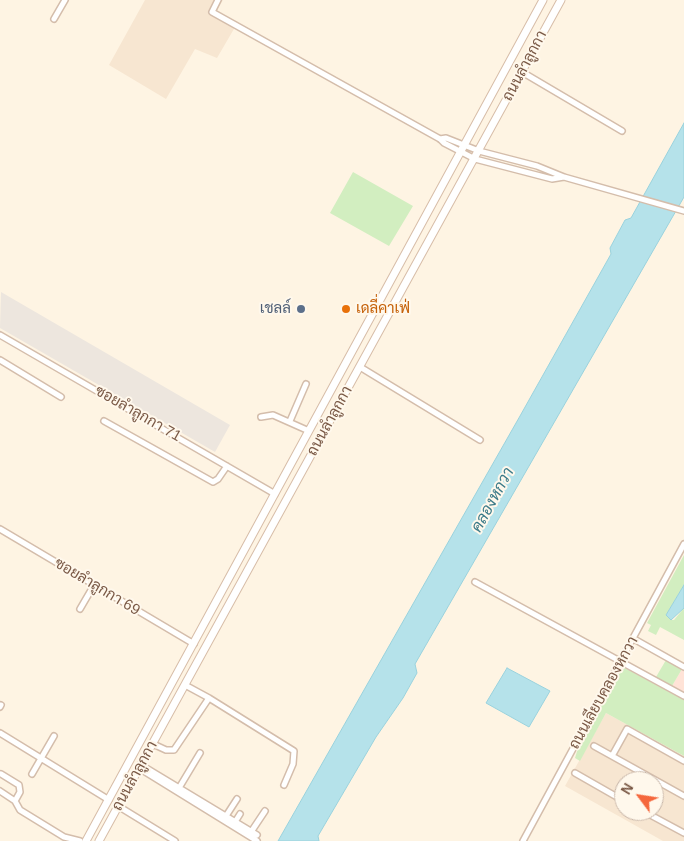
<!DOCTYPE html>
<meta charset="utf-8">
<style>
body{margin:0}
#map{position:relative;width:684px;height:841px;overflow:hidden;background:#fef4e3;font-family:Arial,sans-serif}
canvas{display:block}
.north{position:absolute;left:614px;top:771px;width:50px;height:50px;box-sizing:border-box;background:#fff8ec;border:1px solid #cab8aa;border-radius:50%;rotate:301deg;font-size:14px;font-weight:700;line-height:20px;text-align:center;color:#7a5946}
.north::after{content:'';display:block;margin:auto;width:18px;height:22px;background:#f5673c;clip-path:polygon(50% 0,100% 100%,50% 72%,0 100%)}
</style>
<div id="map">
<canvas width="684" height="841"></canvas>
<div class="north">N</div>
</div>
<script>
const g = document.querySelector('canvas').getContext('2d');
g.lineJoin = 'round';
function paint(path, color) { g.fillStyle = color; g.fill(path, 'evenodd'); }
const shape = rows => new Path2D(rows.map(r => 'M' + r).join(''));
function trace(path, color, width, dash) { g.strokeStyle = color; g.lineWidth = width; g.lineCap = dash ? 'butt' : 'round'; g.setLineDash(dash || []); g.stroke(path); }
function label(font, color, halo, rows, align = 'center') {
  g.font = font + ' Arial,Sarabun,sans-serif'; g.lineWidth = 4; g.setLineDash([]); g.textBaseline = 'middle'; g.strokeStyle = halo; g.fillStyle = color; for (const [text, x, y, turn = 0] of rows) {
    g.save(); g.translate(x, y); g.rotate((+turn || 0) * Math.PI / 180); g.textAlign = isNaN(turn) ? turn : align; if (halo) g.strokeText(text, 0, 0); g.fillText(text, 0, 0); g.restore();
  }
}
paint(shape([
 [145,0,223,0,216,12,238,22,217,58,195,49,166,99,109,65],
 [606,713,684,756,684,841,663,841,565,786],
 [624,781,654,781,654,811,624,811]
]), '#f7e6d1');
paint(shape([
 [682,669,684,670,684,693,672,686]
]), '#ffe3d7');
paint(shape([
 [1,292,230,425,215,452,0,328]
]), '#ede6de');
paint(shape([
 [353,172,413,206,389,246,330,213],
 [684,555,684,585,666,615,671,620,674,620,684,608,684,640,660,627,656,635,648,631,651,625,647,623],
 [666,660,682,669,672,686,656,677],
 [623,667,684,700,684,756,606,713,580,761,575,758,579,745]
]), '#d2eec0');
const water = shape([
 [684,123,684,197,415,664,417,673,403,698,376,737,318,836,319,841,278,841,520,416,611,254,610,248,625,220,631,218,684,123],
 [684,585,684,608,671,620,666,615,684,585],
 [507,668,550,691,529,727,486,703,507,668]
]);
paint(water, '#b5e2ea');
trace(water, '#9ad2dd', 1);
const minor = shape([
 [218,0,212,12,440,139,444,143,475,159,552,179,564,177],
 [54,19,65,0],
 [522,72,622,131],
 [440,139,446,138,479,151,537,166,564,177,684,211],
 [0,335,275,494],
 [0,360,61,397],
 [360,367,480,440],
 [261,417,273,415,309,431],
 [104,421,213,482,218,479,227,466],
 [290,421,306,384],
 [0,529,194,644],
 [475,582,684,696],
 [80,609,94,585],
 [634,639,684,667],
 [185,685,209,698],
 [0,707,1,705],
 [0,733,109,800],
 [153,744,166,750,174,750,209,698,294,751,293,764,284,785],
 [594,746,684,796],
 [612,756,627,729,684,761],
 [141,765,257,835],
 [139,768,257,841],
 [575,773,624,801],
 [1,774,19,785,20,792,15,801],
 [32,774,54,736],
 [179,788,200,753],
 [0,791,15,801,20,810,64,837,80,841],
 [118,806,175,841],
 [643,811,684,833],
 [226,816,237,799],
 [235,822,240,814],
 [251,832,265,811],
 [523,841,684,544]
]);
const secondary = shape([
 [86,841,543,0],
 [99,841,561,0]
]);
trace(minor, '#d4bdab', 8);
trace(secondary, '#d7bda8', 9);
trace(minor, '#fff', 5);
trace(secondary, '#fff', 7);
for (const [x, y, r, color] of [
 [301,309,5,"#5c6f8a"],
 [346,309,5,"#e8710a"]
]) { const dot = new Path2D(); dot.arc(x, y, r, 0, 2 * Math.PI); g.fillStyle = color; g.fill(dot); trace(dot, '#fff8ec', 2); }
label('15px', '#7a5946', '#fff8ec', [
 ["ถนนลำลูกกา",525,66,-62],
 ["ซอยลำลูกกา 71",138,414,30],
 ["ถนนลำลูกกา",330,421,-61],
 ["ซอยลำลูกกา 69",97,587,31],
 ["ถนนเลียบคลองหกวา",604,693,-61],
 ["ถนนลำลูกกา",135,776,-61]
]);
label('15px', '#4e5e75', '#fff8ec', [
 ["เชลล์",291,309]
], 'right');
label('15px', '#c56008', '#fff8ec', [
 ["เดลี่คาเฟ่",356,309]
], 'left');
label('italic 16px', '#3b7a88', '#fff8ec', [
 ["คลองหกวา",493,500,-61]
]);
</script>
